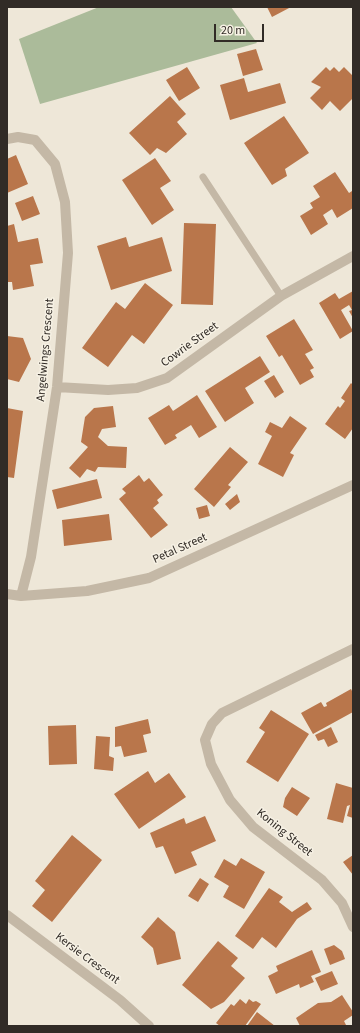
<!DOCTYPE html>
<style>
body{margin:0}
#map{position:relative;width:360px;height:1033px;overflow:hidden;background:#eee7d8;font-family:"Source Sans 3",sans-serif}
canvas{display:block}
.frame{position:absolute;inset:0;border:8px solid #312b26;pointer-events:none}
.scale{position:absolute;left:214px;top:24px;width:50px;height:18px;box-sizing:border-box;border:2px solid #312b26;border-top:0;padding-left:5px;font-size:12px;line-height:14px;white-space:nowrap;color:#312b26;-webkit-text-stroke:3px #f6f1e4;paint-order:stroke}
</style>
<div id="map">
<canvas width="360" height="1033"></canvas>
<div class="frame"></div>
<div class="scale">20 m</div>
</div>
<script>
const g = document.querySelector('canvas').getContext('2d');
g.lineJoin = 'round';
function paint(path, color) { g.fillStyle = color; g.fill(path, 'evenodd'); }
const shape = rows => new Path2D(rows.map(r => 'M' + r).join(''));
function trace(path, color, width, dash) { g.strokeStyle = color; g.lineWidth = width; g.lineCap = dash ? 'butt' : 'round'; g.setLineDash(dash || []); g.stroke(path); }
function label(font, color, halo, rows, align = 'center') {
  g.font = font + ' "Source Sans 3",sans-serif'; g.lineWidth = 3; g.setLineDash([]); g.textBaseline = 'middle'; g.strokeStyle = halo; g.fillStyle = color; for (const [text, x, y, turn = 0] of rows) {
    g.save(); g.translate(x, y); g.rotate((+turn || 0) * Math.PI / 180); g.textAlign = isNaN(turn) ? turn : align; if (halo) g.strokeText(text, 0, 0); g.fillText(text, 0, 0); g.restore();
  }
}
paint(shape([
 [99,7,231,7,257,43,40,104,19,39]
]), '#abbb9a');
paint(shape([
 [267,7,291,7,272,17],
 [256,49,263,70,243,76,237,54],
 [187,67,200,88,179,101,166,80],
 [326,67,330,71,334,67,339,72,344,67,353,76,353,98,340,111,330,101,322,110,310,98,321,87,311,82],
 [244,78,248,92,280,83,286,103,230,120,220,85],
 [170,96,186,114,177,122,187,134,166,153,157,148,150,155,129,133],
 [284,116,309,153,285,169,287,176,272,185,244,143],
 [16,155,28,184,7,193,7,159],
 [155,158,171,181,160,188,174,210,152,225,122,180],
 [335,172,349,193,352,191,353,193,353,208,337,218,332,209,323,215,328,224,311,235,300,216,313,208,310,203,320,197,313,186],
 [33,196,40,214,22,221,15,203],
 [184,223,216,224,213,305,181,304],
 [14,224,18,242,38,238,43,263,30,265,34,286,13,290,12,282,7,282,7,226],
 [126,237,129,247,162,237,172,271,111,290,97,246],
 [145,283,173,305,144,344,132,335,108,367,82,348,116,302,125,309],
 [353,291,353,318,349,311,352,310,349,305,341,310,353,331,340,339,319,303,335,293,339,299],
 [294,319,313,350,305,354,314,368,310,370,314,377,300,385,282,355,279,357,266,336],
 [7,336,23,338,31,359,19,382,7,379],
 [260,356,270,372,245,388,254,403,225,422,205,391],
 [274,375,284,392,275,398,264,381],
 [351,383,353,385,353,428,345,439,325,424,338,406,340,408,345,401,341,398],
 [197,395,217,427,199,438,191,425,175,435,177,438,165,445,148,418,169,405,173,411],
 [113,406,116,427,102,429,98,437,108,446,127,447,126,468,98,467,95,472,87,469,80,478,69,468,88,447,81,442,85,417,94,408],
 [7,408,23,411,14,478,7,477],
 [290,416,307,428,290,453,294,455,283,477,258,464,272,436,265,432,270,422,282,428],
 [230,447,248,462,228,485,231,487,214,507,194,489],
 [139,475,144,482,149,478,163,495,157,500,159,503,153,508,168,525,151,538,119,499,126,493,122,489],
 [97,479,102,498,57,509,52,490],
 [237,494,240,502,230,510,225,504],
 [207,505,210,516,199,519,196,508],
 [109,514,112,540,64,546,62,520],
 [351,689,353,693,353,712,313,734,301,713,321,702,324,707,327,706,326,703],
 [271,710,309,734,278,782,246,762,265,732,259,728],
 [148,719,151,733,143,735,147,752,124,757,121,746,115,747,115,727],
 [76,725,77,764,49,765,48,726],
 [331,727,338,742,328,747,324,739,318,741,315,735],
 [96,736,110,737,109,756,114,758,113,771,94,769],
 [148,771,155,783,169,773,186,797,139,829,114,794],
 [336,783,353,788,353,818,347,816,350,805,347,806,343,823,327,819],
 [292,787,310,798,297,816,283,807,285,798],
 [205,816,216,841,191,852,197,865,175,874,163,846,156,848,150,833,184,818,186,824],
 [72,835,102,860,52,922,32,906,45,890,35,881],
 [353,855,353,875,343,862],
 [241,858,265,872,244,909,223,897,229,886,214,877,224,859,236,866],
 [200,878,209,884,198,902,188,896],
 [269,888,283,897,279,902,292,912,307,902,312,909,297,919,276,948,262,937,253,949,235,936],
 [158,917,175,932,181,959,157,965,153,948,141,937],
 [218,941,238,958,231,966,245,978,224,1002,211,1009,182,985],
 [334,945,342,951,345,959,330,965,324,949],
 [312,950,321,972,311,976,314,982,300,988,299,984,276,994,268,976,278,971,276,966],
 [332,971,338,984,321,991,315,978],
 [342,995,353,1012,353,1015,344,1021,346,1025,300,1026,296,1018,318,1003,331,1002],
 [240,999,246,1004,249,999,253,1002,256,1001,261,1004,245,1026,220,1026,216,1023,231,1004,234,1006],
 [257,1012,275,1026,247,1026]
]), '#b9764b');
trace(shape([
 [203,177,281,296]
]), '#c4b8a6', 7);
trace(shape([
 [7,139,18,137,35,140,55,164,65,202,68,253,57,387,31,557,21,596],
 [57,387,108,390,137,388,167,378,281,296,353,256],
 [7,594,21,596,87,591,149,578,353,485],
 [353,649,222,713,212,724,205,740,211,764,230,800,253,827,322,880,342,903,353,927],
 [7,915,120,1000,149,1026]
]), '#c4b8a6', 10);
label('12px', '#312b26', '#f6f1e4', [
 ["Cowrie Street",190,345,-36],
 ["Angelwings Crescent",46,350,-85],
 ["Petal Street",180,549,-24],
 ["Koning Street",284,833,39],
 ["Kersie Crescent",87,959,37]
]);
</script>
